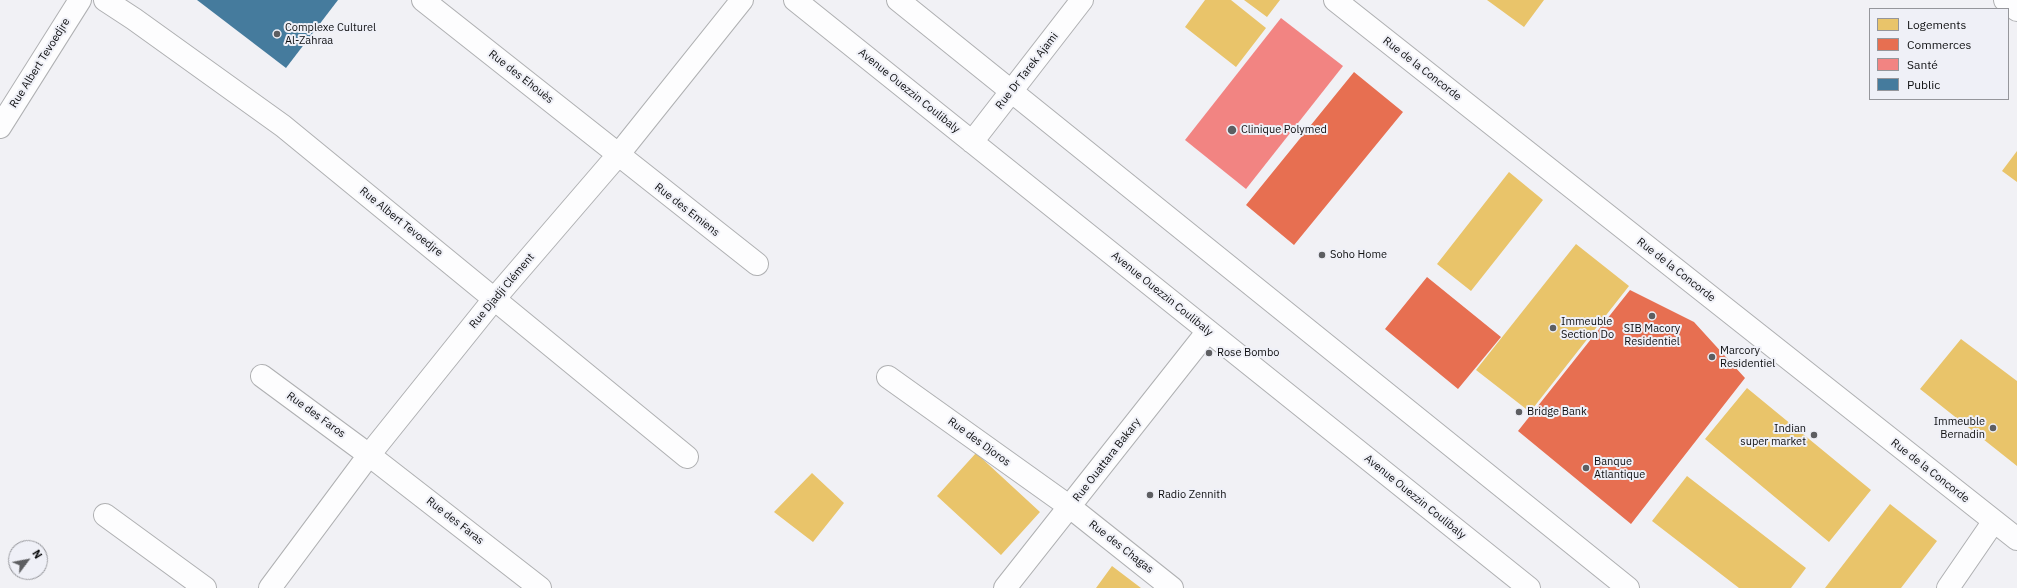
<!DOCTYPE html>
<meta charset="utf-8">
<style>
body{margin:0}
#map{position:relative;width:2017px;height:588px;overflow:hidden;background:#f1f1f5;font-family:"IBM Plex Sans",sans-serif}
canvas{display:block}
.legend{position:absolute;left:1869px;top:8px;width:140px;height:92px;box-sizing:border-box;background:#eff0f7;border:1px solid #95969b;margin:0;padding:5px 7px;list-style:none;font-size:12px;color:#0e0f11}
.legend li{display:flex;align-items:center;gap:8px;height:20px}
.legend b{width:20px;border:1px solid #95969b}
.north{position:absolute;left:8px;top:540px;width:40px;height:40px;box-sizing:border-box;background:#eff0f7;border:1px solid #95969b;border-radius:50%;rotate:58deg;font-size:11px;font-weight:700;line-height:16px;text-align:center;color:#0e0f11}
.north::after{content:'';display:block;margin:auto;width:14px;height:18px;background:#5d5e61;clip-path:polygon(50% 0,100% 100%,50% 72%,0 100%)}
</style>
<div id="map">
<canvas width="2017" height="588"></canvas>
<ul class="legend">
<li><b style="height:11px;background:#e9c46a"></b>Logements</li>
<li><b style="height:11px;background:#e76f51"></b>Commerces</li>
<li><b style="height:11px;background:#f28482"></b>Santé</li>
<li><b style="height:11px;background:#457b9d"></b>Public</li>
</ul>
<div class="north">N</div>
</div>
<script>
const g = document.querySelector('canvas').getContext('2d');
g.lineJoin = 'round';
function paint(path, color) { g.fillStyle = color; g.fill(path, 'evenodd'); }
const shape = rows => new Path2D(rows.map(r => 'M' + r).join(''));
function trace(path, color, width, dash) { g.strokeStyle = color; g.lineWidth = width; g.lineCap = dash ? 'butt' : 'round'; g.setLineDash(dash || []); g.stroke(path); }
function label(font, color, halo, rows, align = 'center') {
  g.font = font + ' "IBM Plex Sans",sans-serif'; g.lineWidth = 4; g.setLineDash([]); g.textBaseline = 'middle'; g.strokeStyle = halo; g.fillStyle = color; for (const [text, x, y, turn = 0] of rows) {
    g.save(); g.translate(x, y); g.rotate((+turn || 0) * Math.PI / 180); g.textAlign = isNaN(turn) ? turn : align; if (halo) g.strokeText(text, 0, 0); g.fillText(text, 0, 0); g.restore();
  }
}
paint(shape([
 [1205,0,1231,0,1266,28,1236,67,1185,27],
 [1244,0,1280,0,1267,17],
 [1487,0,1544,0,1524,27],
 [2017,151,2017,182,2002,171],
 [1509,172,1543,200,1471,291,1437,264],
 [1576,244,1629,286,1530,412,1476,370],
 [1961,339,2017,381,2017,466,1920,389],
 [1747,388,1871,490,1829,542,1705,439],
 [976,453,1040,512,1001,555,937,496],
 [812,473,844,503,813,542,774,512],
 [1687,476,1806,568,1791,588,1739,588,1652,521],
 [1890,504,1937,541,1901,588,1825,588],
 [1112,566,1141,588,1096,588]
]), '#e9c46a');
paint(shape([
 [1354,72,1403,112,1294,245,1246,205],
 [1427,277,1501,337,1458,389,1385,329],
 [1630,290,1694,322,1745,378,1631,524,1518,431]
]), '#e76f51');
paint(shape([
 [1281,18,1343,66,1246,189,1185,140]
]), '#f28482');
paint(shape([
 [197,0,338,0,286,68]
]), '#457b9d');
const minor = shape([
 [105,0,134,19,283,126,687,457],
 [423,0,757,264],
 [795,0,1529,588],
 [898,0,1628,588],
 [1335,0,2017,539],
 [2005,0,2017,10],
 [0,127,80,0],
 [972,142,1082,0],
 [262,376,369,455,540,588],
 [888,377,1070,507,1172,588],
 [105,515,205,588],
 [270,588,369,455,495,298,618,155,742,0],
 [1005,588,1208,331],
 [1948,588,1994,521]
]);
trace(minor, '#afb0b2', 24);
trace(minor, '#fdfdfe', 22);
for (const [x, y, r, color] of [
 [277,34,4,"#5d5e61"],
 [1232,130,5,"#5d5e61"],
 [1322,255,4,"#5d5e61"],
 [1652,316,4,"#5d5e61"],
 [1553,328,4,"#5d5e61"],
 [1209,353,4,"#5d5e61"],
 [1712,357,4,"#5d5e61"],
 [1519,412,4,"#5d5e61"],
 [1993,428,4,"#5d5e61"],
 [1814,435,4,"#5d5e61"],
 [1586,468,4,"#5d5e61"],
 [1150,495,4,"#5d5e61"]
]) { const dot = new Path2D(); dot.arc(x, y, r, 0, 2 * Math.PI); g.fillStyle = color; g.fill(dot); trace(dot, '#eff0f7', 1.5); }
label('11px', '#0e0f11', '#eff0f7', [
 ["Complexe Culturel",285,28],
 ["Al-Zahraa",285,41],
 ["Clinique Polymed",1241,130],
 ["Soho Home",1330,255],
 ["Immeuble",1561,322],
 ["Section Do",1561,335],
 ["SIB Macory",1652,329,"center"],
 ["Residentiel",1652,342,"center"],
 ["Marcory",1720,351],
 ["Residentiel",1720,364],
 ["Rose Bombo",1217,353],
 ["Bridge Bank",1527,412],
 ["Immeuble",1985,422,"right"],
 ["Bernadin",1985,435,"right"],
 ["Indian",1806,429,"right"],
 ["super market",1806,442,"right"],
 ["Banque",1594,462],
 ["Atlantique",1594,475],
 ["Radio Zennith",1158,495]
], 'left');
label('11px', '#0e0f11', '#eff0f7', [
 ["Rue Albert Tevoedjre",40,63,-58],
 ["Rue de la Concorde",1422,69,38],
 ["Rue Dr Tarek Ajami",1027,71,-52],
 ["Rue des Ehouès",521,77,38],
 ["Avenue Ouezzin Coulibaly",909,91,39],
 ["Rue des Emiens",687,210,38],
 ["Rue Albert Tevoedjre",401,222,39],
 ["Rue de la Concorde",1676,270,38],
 ["Rue Djadji Clément",502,291,-50],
 ["Avenue Ouezzin Coulibaly",1162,294,39],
 ["Rue des Faros",316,415,36],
 ["Rue des Djoros",979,442,36],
 ["Rue Ouattara Bakary",1107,460,-52],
 ["Rue de la Concorde",1930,471,38],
 ["Avenue Ouezzin Coulibaly",1415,497,39],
 ["Rue des Faras",455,521,38],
 ["Rue des Chagas",1121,547,38]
]);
</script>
